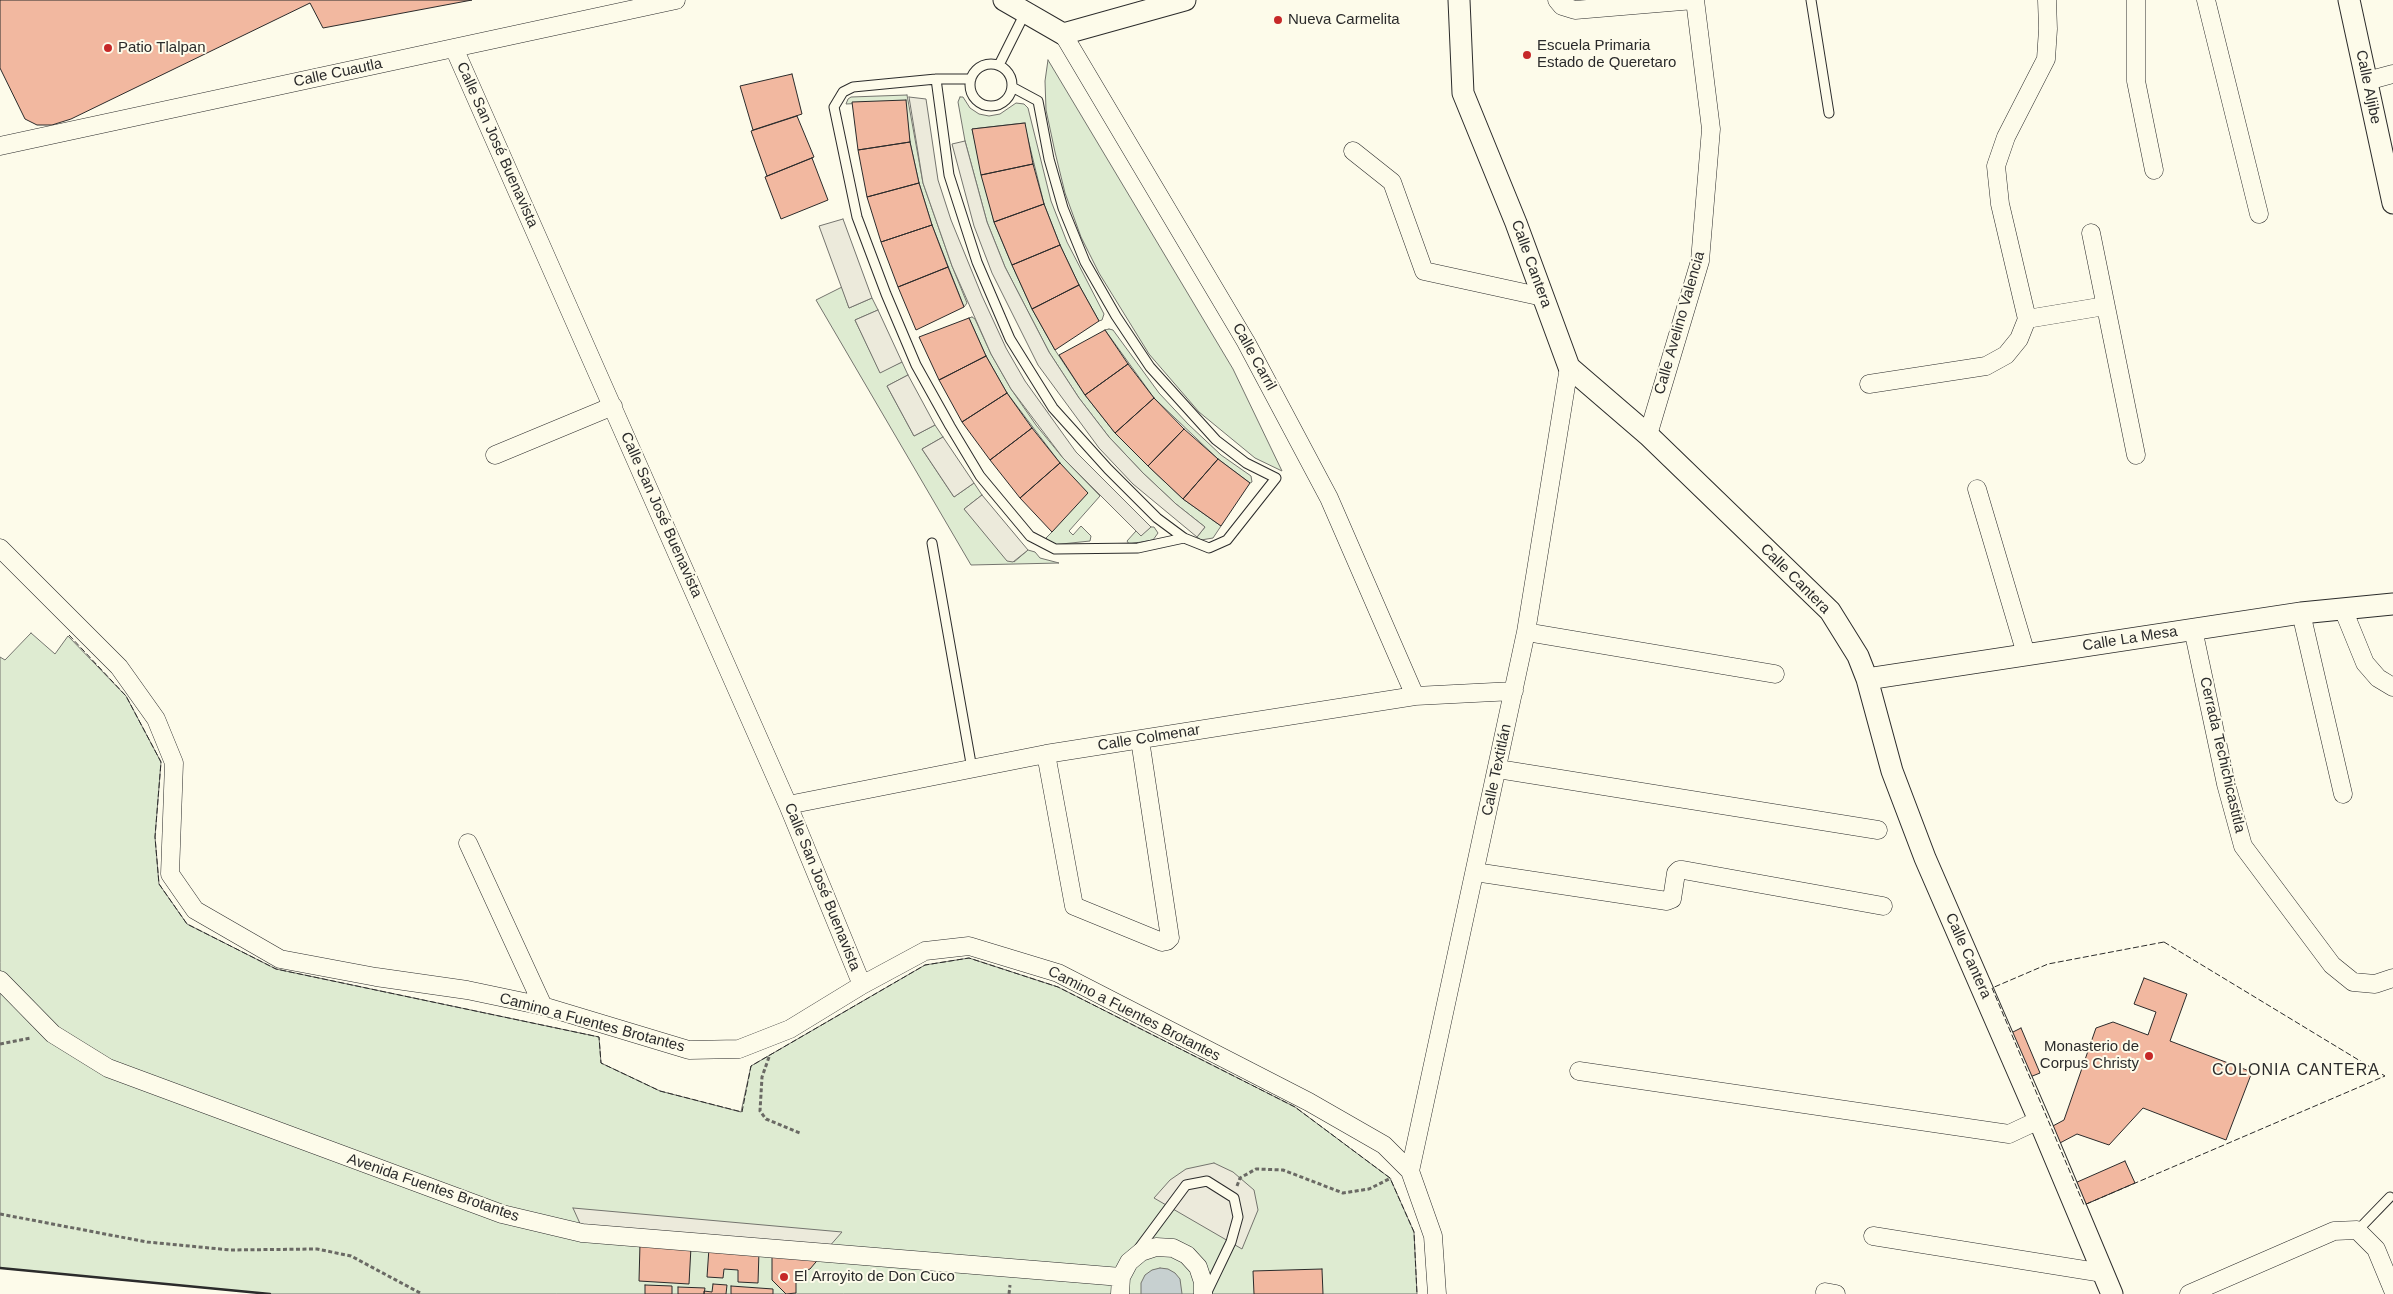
<!DOCTYPE html>
<meta charset="utf-8">
<style>
body{margin:0}
canvas{display:block;background:#fdfbea}
</style>
<canvas width="2393" height="1294"></canvas>
<script>
const g = document.querySelector('canvas').getContext('2d');
g.lineJoin = 'round';
function paint(path, color) { g.fillStyle = color; g.fill(path, 'evenodd'); }
const shape = rows => new Path2D(rows.map(r => 'M' + r).join(''));
function trace(path, color, width, dash) { g.strokeStyle = color; g.lineWidth = width; g.lineCap = dash ? 'butt' : 'round'; g.setLineDash(dash || []); g.stroke(path); }
function label(font, color, halo, rows, align = 'center') {
  g.font = font + ' Helvetica,sans-serif'; g.lineWidth = 4; g.setLineDash([]); g.textBaseline = 'middle'; g.strokeStyle = halo; g.fillStyle = color; for (const [text, x, y, turn = 0] of rows) {
    g.save(); g.translate(x, y); g.rotate((+turn || 0) * Math.PI / 180); g.textAlign = isNaN(turn) ? turn : align; if (halo) g.strokeText(text, 0, 0); g.fillText(text, 0, 0); g.restore();
  }
}
const green = shape([
 [1048,60,1233,369,1282,471,1255,458,1199,412,1149,354,1099,273,1081,237,1065,193,1055,152,1046,110,1045,81,1048,60],
 [907,95,923,183,952,266,967,303,964,307,932,225,919,183,910,142,905,101,846,104,848,99,851,97,907,95],
 [960,97,963,97,970,108,979,114,989,116,1000,114,1016,103,1024,104,1028,108,1051,201,1067,242,1104,314,1102,320,1099,321,1079,285,1060,245,1044,204,1024,123,972,129,994,222,1012,265,1032,309,1055,350,1085,395,1115,433,1148,466,1183,499,1221,526,1213,538,1201,540,1197,537,1205,527,1176,504,1143,473,1109,437,1079,398,1049,352,1005,267,987,222,965,141,958,102,960,97],
 [842,287,849,308,872,298,878,310,855,320,880,372,902,362,908,375,887,386,914,436,935,425,943,437,922,449,954,497,974,483,982,495,964,509,1014,562,1028,550,1035,552,1040,558,1059,563,971,565,816,300,842,287],
 [972,317,975,319,991,354,1011,389,1036,425,1063,458,1100,496,1069,531,1073,535,1081,526,1091,536,1090,541,1052,545,1046,538,1052,532,1060,463,1007,393,986,356,969,318,972,317],
 [1109,329,1113,330,1159,393,1188,424,1221,455,1251,476,1252,482,1250,483,1218,459,1154,398,1105,330,1109,329],
 [1151,527,1154,527,1158,533,1153,540,1129,544,1127,541,1136,531,1141,535,1151,527],
 [31,633,55,654,68,636,126,696,161,762,155,837,159,884,187,924,276,969,599,1037,601,1063,660,1091,741,1112,751,1066,925,965,969,958,1058,987,1295,1107,1390,1178,1414,1232,1417,1294,270,1294,0,1268,0,657,5,660,31,633]
]);
paint(green, '#deebd1');
trace(green, '#74746e', 1);
const parking = shape([
 [909,97,926,99,938,180,951,220,982,296,1006,348,1025,381,1076,452,1151,527,1141,536,1063,458,1011,389,991,354,952,266,923,183,909,97],
 [965,141,987,222,1005,267,1049,352,1079,398,1109,437,1143,473,1176,504,1205,527,1197,537,1133,484,1099,448,1038,365,992,273,974,226,952,144,965,141],
 [843,219,872,298,849,308,819,226,843,219],
 [878,310,902,362,880,373,855,320,878,310],
 [908,375,935,425,914,436,887,386,908,375],
 [943,437,974,483,954,497,922,449,943,437],
 [982,495,1028,550,1013,562,1007,561,964,509,982,495],
 [1214,1163,1233,1172,1254,1190,1258,1210,1242,1249,1154,1198,1170,1180,1186,1169,1214,1163],
 [573,1208,842,1232,828,1248,582,1228,573,1208]
]);
paint(parking, '#eceadb');
trace(parking, '#74746e', 1);
const water = shape([
 [1160,1268,1168,1269,1175,1273,1180,1279,1182,1294,1141,1294,1141,1283,1145,1275,1152,1270,1160,1268]
]);
paint(water, '#c7d0d0');
trace(water, '#74746e', 1);
const building = shape([
 [0,0,472,0,323,28,310,3,71,119,52,125,37,125,25,119,0,68,0,0],
 [792,74,802,114,753,130,740,86,792,74],
 [906,100,910,142,858,150,852,102,906,100],
 [797,116,814,157,767,176,751,131,797,116],
 [1025,123,1033,164,981,175,972,129,1025,123],
 [910,142,919,183,867,197,858,150,910,142],
 [812,158,828,200,781,219,765,177,812,158],
 [1033,164,1044,204,994,222,981,175,1033,164],
 [919,183,932,225,881,242,867,197,919,183],
 [1044,204,1060,245,1012,265,994,222,1044,204],
 [932,225,948,267,898,287,881,242,932,225],
 [1060,245,1079,285,1032,309,1012,265,1060,245],
 [948,267,964,307,916,330,898,287,948,267],
 [1079,285,1099,321,1055,350,1032,309,1079,285],
 [969,318,986,356,939,380,919,337,969,318],
 [1105,330,1128,364,1085,395,1059,355,1105,330],
 [986,356,1007,393,962,422,939,380,986,356],
 [1128,364,1154,398,1115,433,1085,395,1128,364],
 [1007,393,1032,428,990,460,962,422,1007,393],
 [1154,398,1184,429,1148,466,1115,433,1154,398],
 [1032,428,1060,463,1020,498,990,460,1032,428],
 [1184,429,1218,459,1183,499,1148,466,1184,429],
 [1218,459,1250,483,1221,526,1183,499,1218,459],
 [1060,463,1088,493,1052,532,1020,498,1060,463],
 [2144,978,2187,994,2170,1041,2252,1072,2226,1140,2143,1108,2109,1145,2077,1134,2058,1144,2051,1127,2064,1120,2096,1028,2113,1022,2148,1035,2156,1012,2134,1004,2144,978],
 [2021,1028,2040,1073,2030,1077,2011,1033,2021,1028],
 [2125,1161,2135,1183,2084,1205,2075,1183,2125,1161],
 [640,1244,691,1247,689,1284,639,1281,640,1244],
 [709,1248,759,1251,758,1283,738,1282,738,1270,724,1269,723,1278,707,1277,709,1248],
 [772,1254,821,1256,810,1269,796,1274,796,1293,786,1294,772,1280,772,1254],
 [1322,1269,1323,1294,1254,1294,1253,1271,1322,1269],
 [713,1284,727,1285,726,1294,704,1294,704,1291,712,1292,713,1284],
 [645,1285,672,1286,672,1294,645,1294,645,1285],
 [731,1286,773,1289,773,1294,731,1294,731,1286],
 [678,1287,705,1288,704,1294,678,1294,678,1287]
]);
paint(building, '#f2b8a0');
trace(building, '#2b2b2b', 1);
const service = shape([
 [1811,0,1829,113],
 '970 85a21 21 0 1 1 42 0a21 21 0 1 1-42 0Z',
 [999,65,1025,13],
 [936,79,949,175,977,262,1010,339,1053,408,1108,469,1157,518,1184,538,1209,548,1227,540,1276,478,1246,463,1216,440,1150,367,1116,316,1085,262,1063,208,1049,159,1038,101,1012,87],
 [971,79,936,79,853,87,843,92,834,107,857,217,886,294,916,365,950,426,980,476,1030,536,1055,549,1138,548,1184,538],
 [932,543,972,769],
 [2357,1231,2390,1197],
 [1137,1251,1186,1185,1207,1181,1234,1198,1238,1217,1231,1242,1207,1292]
]);
const minor = shape([
 [1557,0,1562,6,1575,10,1694,0],
 [2136,0,2136,81,2154,170],
 [2206,0,2259,214],
 [1063,34,1246,342,1329,498,1415,696],
 [454,48,788,805,862,985],
 [2367,81,2393,74],
 [0,146,676,0],
 [1353,151,1392,182,1424,271,1543,297],
 [2091,233,2136,455],
 [2027,319,2105,306],
 [1869,384,1986,366,2006,355,2019,339,2027,319,2000,204,1996,166,2006,137,2046,59,2048,29,2047,0],
 [1648,435,1700,261,1711,129,1695,0],
 [495,455,613,406],
 [1977,489,2026,654],
 [0,548,119,667,156,719,174,763,170,874,195,910,280,959,376,977,467,990,543,1006,689,1050,739,1049,790,1029,862,985,925,951,969,946,1058,973,1309,1102,1384,1145,1410,1171,1433,1236,1437,1294],
 [2343,609,2365,663,2378,678,2393,687],
 [2301,613,2343,794],
 [2193,629,2226,784,2243,846,2332,965,2353,982,2375,984,2393,978],
 [1526,632,1775,674],
 [1046,754,1074,906,1162,942,1167,941,1170,938,1140,740],
 [1498,769,1878,830],
 [788,805,1046,754,1415,696,1514,691],
 [468,843,543,1006],
 [1475,872,1667,901,1672,899,1676,873,1679,870,1683,870,1883,906],
 [0,980,53,1034,108,1068,502,1214,582,1233,1121,1277],
 [1579,1071,2009,1134,2039,1120],
 [1410,1171,1526,632,1569,367],
 [1873,1236,2103,1273],
 [1825,1292,1836,1294],
 [1120,1294,1121,1277,1129,1262,1141,1252,1156,1247,1173,1248,1187,1255,1198,1267,1203,1282,1203,1294],
 [2189,1294,2334,1231,2357,1230,2376,1249,2393,1290]
]);
const tertiary = shape([
 [1004,0,1063,34,1185,0],
 [1459,0,1463,93,1516,223,1569,367,1648,435,1830,611,1858,656,1867,679,1892,771,1925,858,2039,1120,2112,1294],
 [2349,0,2393,203],
 [1867,679,2301,613,2393,604]
]);
trace(service, '#2b2b2b', 11);
trace(minor, '#2b2b2b', 19);
trace(tertiary, '#2b2b2b', 23);
trace(shape([
 [0,1044,31,1038],
 [769,1057,762,1077,760,1111,766,1119,800,1133],
 [1237,1186,1240,1178,1256,1169,1283,1170,1343,1193,1369,1189,1391,1178],
 [0,1214,147,1242,230,1250,317,1249,351,1256,422,1294],
 [1009,1294,1010,1285]
]), '#6a6964', 3, [4, 2.5]);
trace(service, '#fdfbea', 9);
trace(minor, '#fdfbea', 18);
trace(tertiary, '#fdfbea', 21);
trace(shape([
 [69,635,126,696,161,762,155,837,159,884,187,924,276,969,599,1037,601,1063,660,1091,742,1112,751,1066,925,965,969,958,1058,987,1295,1107,1390,1178,1414,1232,1417,1294],
 [2164,942,2385,1076,2084,1205,1992,988,2048,964,2164,942]
]), '#2b2b2b', 1, [6, 2.5]);
trace(shape([
 [0,1268,270,1294]
]), '#2b2b2b', 2.5);
for (const [x, y, r, color] of [
 [1278,20,5,"#c62828"],
 [108,48,5,"#c62828"],
 [1527,55,5,"#c62828"],
 [2149,1056,5,"#c62828"],
 [784,1277,5,"#c62828"]
]) { const dot = new Path2D(); dot.arc(x, y, r, 0, 2 * Math.PI); g.fillStyle = color; g.fill(dot); trace(dot, '#fdfbea', 2); }
label('15px', '#2b2b2b', '#fdfbea', [
 ["Nueva Carmelita",1288,20],
 ["Escuela Primaria",1537,46],
 ["Estado de Queretaro",1537,63],
 ["Patio Tlalpan",118,48],
 ["Monasterio de",2139,1047,"right"],
 ["Corpus Christy",2139,1064,"right"],
 ["El Arroyito de Don Cuco",794,1277]
], 'left');
label('15px', '#2b2b2b', '#fdfbea', [
 ["Calle Cuautla",338,73,-12],
 ["Calle Aljibe",2368,87,78],
 ["Calle San José Buenavista",497,145,66],
 ["Calle Cantera",1531,264,70],
 ["Calle Avelino Valencia",1680,323,-74],
 ["Calle Carril",1254,357,61],
 ["Calle San José Buenavista",661,515,66],
 ["Calle Cantera",1795,579,45],
 ["Calle La Mesa",2130,639,-9],
 ["Calle Colmenar",1149,738,-9],
 ["Cerrada Techichicastitla",2222,755,77],
 ["Calle Textitlán",1497,770,-78],
 ["Calle San José Buenavista",822,887,68],
 ["Calle Cantera",1968,956,66],
 ["Camino a Fuentes Brotantes",1134,1014,27],
 ["Camino a Fuentes Brotantes",592,1023,15],
 ["Avenida Fuentes Brotantes",433,1188,19]
]);
g.letterSpacing = '1px';
label('16px', '#2b2b2b', '#fdfbea', [
 ["COLONIA CANTERA",2296,1071]
]);
g.letterSpacing = '0px';
</script>
